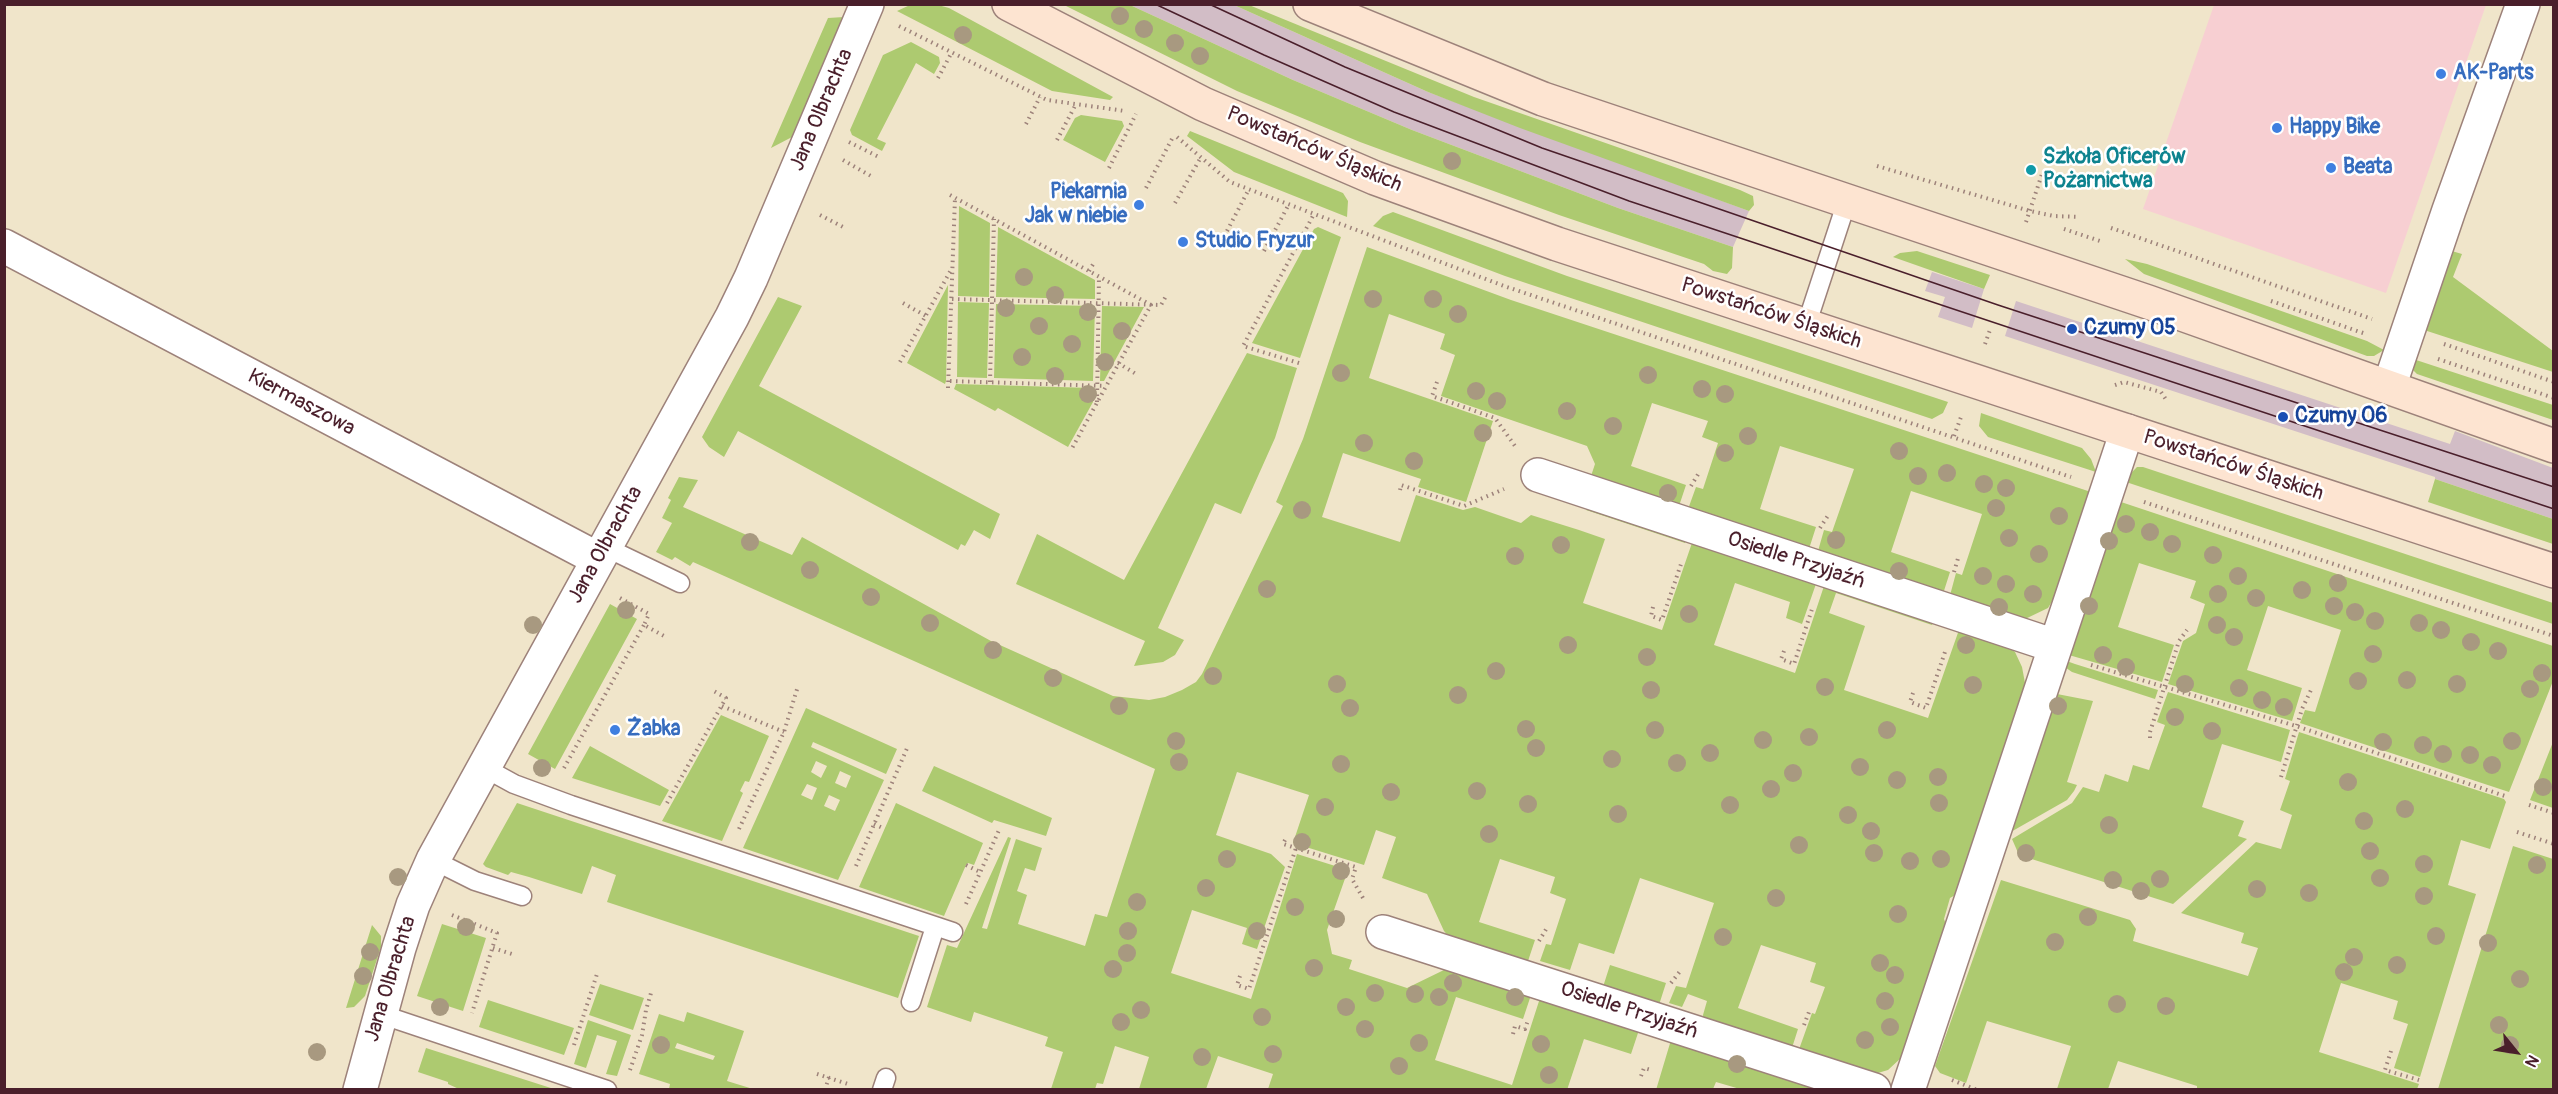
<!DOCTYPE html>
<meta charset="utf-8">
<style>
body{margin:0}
#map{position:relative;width:2558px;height:1094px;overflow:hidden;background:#f0e5ca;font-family:Pangolin,sans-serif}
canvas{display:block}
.frame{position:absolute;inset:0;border:6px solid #4a1f2b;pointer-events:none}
.north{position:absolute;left:2486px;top:1022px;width:60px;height:60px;-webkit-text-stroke:4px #fff;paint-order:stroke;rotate:120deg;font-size:16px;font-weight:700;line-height:24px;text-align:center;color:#4a1f2b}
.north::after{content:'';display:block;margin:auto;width:21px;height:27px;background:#4a1f2b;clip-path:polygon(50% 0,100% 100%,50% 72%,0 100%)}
</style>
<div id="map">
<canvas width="2558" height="1094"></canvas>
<div class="frame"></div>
<div class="north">N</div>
</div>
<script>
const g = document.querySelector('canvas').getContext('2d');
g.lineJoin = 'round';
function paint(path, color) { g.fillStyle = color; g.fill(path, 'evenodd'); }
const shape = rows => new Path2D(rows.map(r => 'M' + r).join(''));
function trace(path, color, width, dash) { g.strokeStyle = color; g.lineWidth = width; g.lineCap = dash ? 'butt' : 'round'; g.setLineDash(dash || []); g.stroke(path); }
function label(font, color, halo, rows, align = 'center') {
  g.font = font + ' Pangolin,sans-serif'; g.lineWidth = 5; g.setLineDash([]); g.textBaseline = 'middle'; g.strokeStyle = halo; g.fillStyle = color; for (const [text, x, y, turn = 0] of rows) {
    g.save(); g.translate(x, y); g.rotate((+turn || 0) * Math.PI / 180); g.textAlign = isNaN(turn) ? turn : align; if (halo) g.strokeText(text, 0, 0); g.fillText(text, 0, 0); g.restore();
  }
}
paint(shape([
 [2214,5,2486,5,2386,293,2143,209]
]), '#f7cfd2');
paint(shape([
 [1130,5,1234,5,1428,92,1749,211,1733,247,1618,208,1412,130,1293,80],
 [1932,272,1984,289,1972,328,1938,317,1945,297,1925,291],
 [2016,301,2450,444,2455,431,2553,468,2553,519,2435,479,2435,477,2005,336]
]), '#d2bdc6');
paint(shape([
 [910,5,938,5,949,8,1113,97,1110,100,1052,91,897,11],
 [1064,5,1130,5,1293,80,1412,130,1618,208,1733,247,1732,268,1727,274,1713,271,1704,264,1559,215,1360,142,1237,91],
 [1234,5,1249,5,1474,97,1740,190,1753,196,1754,205,1749,211,1520,128,1428,92],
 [844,17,792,137,771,148,828,18],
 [911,42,939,57,940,63,934,74,916,63,877,139,886,143,882,151,852,135,850,130,883,55],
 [1081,115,1122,121,1124,126,1105,162,1063,140,1075,118],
 [1190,131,1343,193,1348,201,1347,217,1234,172,1187,136],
 [959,206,990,223,989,297,958,296],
 [1393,212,1567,276,1948,402,1943,413,1932,419,1505,276,1373,226,1383,216],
 [998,227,1095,280,1095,299,996,297],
 [1318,227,1341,237,1300,358,1252,343,1314,229],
 [1367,247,1511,300,2091,492,2054,598,2048,608,2023,620,1949,599,1956,573,1962,575,1982,514,1911,491,1891,552,1950,572,1942,597,1818,551,1824,530,1832,532,1854,469,1780,446,1760,509,1816,527,1808,552,1687,512,1696,487,1703,489,1718,443,1702,437,1708,421,1652,403,1631,466,1686,485,1678,509,1591,476,1595,464,1587,446,1441,396,1455,355,1440,349,1445,334,1389,314,1369,378,1493,421,1466,502,1418,487,1421,479,1343,453,1322,517,1400,542,1416,495,1463,510,1475,507,1521,523,1531,515,1579,530,1605,539,1583,603,1662,630,1693,540,1817,581,1802,624,1786,618,1790,602,1735,583,1714,645,1795,673,1825,583,1934,619,1932,625,1836,593,1829,613,1865,626,1844,690,1928,718,1960,627,2002,642,2015,652,2022,667,2025,683,2023,697,1957,894,1950,898,1944,919,1947,927,1902,1057,1888,1070,1871,1075,1797,1055,1812,1013,1815,1014,1825,987,1810,982,1816,963,1761,945,1738,1008,1798,1029,1791,1051,1704,1023,1703,1015,1707,1001,1688,994,1682,1007,1669,1003,1676,986,1686,988,1714,903,1640,878,1614,954,1579,943,1570,970,1540,961,1546,944,1551,945,1566,899,1550,893,1555,877,1500,859,1479,922,1535,940,1527,964,1450,938,1444,931,1427,894,1382,878,1396,837,1376,830,1364,865,1293,843,1309,795,1237,772,1216,835,1271,854,1285,867,1275,896,1257,949,1242,944,1247,928,1192,910,1171,973,1251,999,1297,854,1348,870,1327,930,1332,954,1352,960,1349,969,1407,988,1446,969,1531,995,1523,1019,1456,997,1435,1060,1512,1085,1540,998,1639,1030,1631,1054,1584,1039,1567,1090,1268,1089,1273,1074,1218,1056,1206,1089,1139,1089,1149,1057,1115,1046,1103,1084,1097,1083,1095,1089,1051,1089,1063,1052,1045,1046,1048,1037,974,1012,971,1022,927,1007,947,945,957,948,1008,837,1011,838,982,928,987,929,1016,839,1042,848,1035,871,1025,868,1017,891,1027,895,1018,924,1085,946,1095,914,1107,917,1155,769,693,562,690,566,675,557,672,560,656,552,672,523,662,518,671,500,668,498,679,477,698,480,683,507,792,555,802,537,991,641,1113,696,1149,700,1165,697,1182,690,1196,682,1202,674,1283,506,1276,502,1303,439],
 [2445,249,2462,254,2453,277,2553,351,2553,372,2421,329],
 [1917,251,1990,275,1984,289,1893,257,1900,253],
 [2125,259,2147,264,2367,341,2384,350,2374,356,2367,356,2144,274],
 [948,285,946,381,945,384,907,363],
 [778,297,802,306,759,386,1000,514,990,539,974,530,965,546,961,544,958,550,738,431,724,457,709,447,702,437],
 [958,302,989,303,987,378,957,377],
 [996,304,1095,306,1093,381,994,378],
 [1102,306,1144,307,1104,381,1100,381],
 [1247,353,1297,368,1275,438,1241,514,1215,503,1158,628,1184,640,1175,655,1163,662,1134,666,1145,641,1016,584,1037,534,1124,580],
 [2410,358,2553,405,2553,420,2417,374,2412,369],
 [956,384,1092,388,1093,402,1068,447,998,408,995,411,954,389],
 [1981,413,2082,448,2091,459,2096,472,1988,437,1979,426],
 [2137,467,2143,467,2553,603,2553,624,2123,481],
 [2435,479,2553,519,2553,544,2428,502],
 [2115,500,2553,646,2553,681,2509,792,2300,723,2305,710,2315,712,2341,630,2268,606,2247,670,2302,688,2292,721,2168,684,2183,641,2196,633,2205,604,2190,598,2196,581,2139,563,2118,627,2174,645,2162,682,2062,653],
 [1594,506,1687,538,1685,543,1586,510],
 [610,604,637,619,555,769,528,754],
 [2061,659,2075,664,2158,690,2155,699,2072,672,2059,663],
 [2168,692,2290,730,2281,762,2222,744,2202,807,2244,821,2238,836,2247,839,2173,904,2019,855,2012,839,2072,803,2083,787,2099,792,2105,774,2128,782,2133,765,2149,770,2165,725,2157,722],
 [2057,694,2093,701,2067,782,2077,785,2074,791,2067,800,2009,833,2048,696],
 [806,708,897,749,886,774,813,742,811,747,884,780,838,880,743,848],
 [816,761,827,766,821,778,811,772],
 [840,771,851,776,846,788,835,783],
 [807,784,817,788,812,800,801,795],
 [829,795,840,800,835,811,824,806],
 [721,715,769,736,749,782,745,781,740,791,743,793,722,841,662,821],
 [2299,732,2504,799,2506,802,2490,849,2461,840,2448,885,2476,894,2420,1077,2394,1068,2408,1024,2393,1019,2398,1001,2341,983,2319,1052,2419,1084,2417,1089,2197,1089,2197,1086,2118,1061,2108,1089,2057,1089,2071,1046,1987,1021,1966,1083,1940,1073,1935,1066,2001,880,2130,920,2136,929,2133,941,2248,976,2258,948,2241,943,2244,933,2181,913,2256,842,2281,849,2292,815,2280,810,2290,781,2285,779],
 [2553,742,2553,808,2530,800],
 [590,746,669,790,660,806,572,778],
 [934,766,1052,818,1046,836,994,820,992,823,922,791],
 [517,803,919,936,898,998,607,902,616,875,592,866,582,894,529,877,511,872,508,875,486,867,483,864],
 [896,803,983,843,974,865,968,863,966,865,944,916,859,887],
 [2513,846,2553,859,2553,1089,2438,1089],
 [442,924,486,938,463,1011,417,996],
 [372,925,381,936,381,947,365,996,354,1007,346,1008],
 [1610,965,1666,983,1658,1008,1602,990],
 [600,984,644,998,633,1030,589,1015],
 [488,1000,574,1028,564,1055,479,1027],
 [687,1012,744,1031,727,1081,753,1089,669,1089,670,1084,639,1074,659,1014,684,1022],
 [657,1037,669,1041,664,1052,654,1048],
 [677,1043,715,1056,713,1060,675,1048],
 [588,1020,631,1035,617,1076,606,1074,617,1041,597,1035,586,1068,574,1064],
 [1671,1040,1826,1089,1740,1089,1716,1082,1713,1089,1656,1090],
 [426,1048,554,1089,459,1089,448,1084,448,1082,418,1072]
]), '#adca70');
const lane = shape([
 [1806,326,1847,201],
 [605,547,680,583],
 [483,767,514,784,571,805,953,932],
 [433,860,475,881,522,896],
 [911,1002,935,927],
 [380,1014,607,1090],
 [882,1090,886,1078]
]);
const street = shape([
 [4,246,598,559],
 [2389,387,2449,210,2523,4],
 [1538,475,2055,646],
 [1383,932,1874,1090],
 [360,1090,399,948,413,905,433,860,732,317,751,278,867,4],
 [1908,1090,2127,431]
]);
const secondary = shape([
 [1009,4,1203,104,1375,178,1557,244,2554,571],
 [1310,4,1543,99,2148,302,2554,446]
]);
trace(lane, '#9d827a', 21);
trace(street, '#9d827a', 36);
trace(secondary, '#9d827a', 36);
trace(shape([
 [899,26,1047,100,1125,111],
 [938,78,952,52],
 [1026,124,1040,97],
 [1177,137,1230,182,1504,286,2071,477],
 [1057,140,1076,104],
 [849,142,881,158],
 [843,160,871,176],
 [1877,166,2030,211,2054,216,2079,217],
 [1109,168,1136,114],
 [1146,188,1174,135],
 [950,195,1151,305,1071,450],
 [1175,203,1201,157],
 [820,215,843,227],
 [2026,222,2042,174],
 [2111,228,2372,319],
 [2064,229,2100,241],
 [1227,231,1249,189],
 [1264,251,1289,204],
 [1089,271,1095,261],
 [952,299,1161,305,1166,296],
 [2271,301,2366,334],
 [903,303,926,316],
 [1985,344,1990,330],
 [2444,344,2554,382],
 [2438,359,2554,398],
 [900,362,952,268],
 [1118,363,1136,374],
 [1299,363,1243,346,1314,214],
 [950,381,1106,386],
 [990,382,994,219],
 [1437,382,1432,396,1495,418,1515,446],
 [2115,385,2124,382,2161,392,2167,401],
 [948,388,955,198],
 [1097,402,1099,277],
 [1954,436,1961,417],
 [1691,486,1700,471],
 [1400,490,1401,485,1464,506,1504,489],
 [2144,502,2554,636],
 [1820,528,1829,514],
 [1954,572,1959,555],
 [620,598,649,614,644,625,664,636],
 [1653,607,1651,616,1662,620,1681,564],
 [1784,651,1781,659,1794,664,1813,606],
 [2091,665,2296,726,2508,797],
 [1913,693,1910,702,1926,708,1946,649],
 [722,706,784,732],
 [2150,738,2150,732,2179,641,2187,630],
 [564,768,644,625],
 [2281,777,2302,709,2311,690],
 [667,803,726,698,712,690],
 [2529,805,2554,813],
 [874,824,885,829],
 [739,829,784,732,798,686],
 [2517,832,2554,844],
 [1285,840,1283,844,1356,867,1352,879,1363,898],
 [966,865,980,872],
 [856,866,908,746],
 [966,904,1000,828],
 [452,915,497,933,472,1013],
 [1539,941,1548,926],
 [493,948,515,955],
 [1240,976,1237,985,1249,989,1296,848],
 [1671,983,1681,970],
 [1804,1025,1809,1012],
 [1513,1034,1515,1026,1525,1029,1528,1020],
 [574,1045,597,974],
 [2391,1051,2385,1070,2419,1080],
 [630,1070,642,1035,646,1010,651,993],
 [817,1074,851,1085],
 [1641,1076,1644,1068,1651,1070],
 [1952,1080,1977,1090],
 [825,1090,829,1077],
 [2034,1090,2035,1087]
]), '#9d827a', 4, [1.5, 4.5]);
trace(lane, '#fff', 18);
trace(street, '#fff', 33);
trace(secondary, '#fde4d1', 33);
trace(shape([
 [1155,4,1264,55,1394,112,1629,201,2554,509],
 [1209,4,1345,67,1542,148,1998,305,2554,487]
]), '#4a1f2b', 1.5);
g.fillStyle = '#a89980';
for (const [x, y] of [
 [1120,16],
 [1144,29],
 [963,35],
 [1175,43],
 [1200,56],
 [1452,161],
 [1024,277],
 [1055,295],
 [1373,299],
 [1433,299],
 [1006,308],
 [1088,312],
 [1458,314],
 [1039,326],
 [1122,331],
 [1072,344],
 [1022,357],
 [1105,362],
 [1341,373],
 [1648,375],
 [1055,376],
 [1702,389],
 [1476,391],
 [1088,394],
 [1725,394],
 [1497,401],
 [1567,411],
 [1613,426],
 [1483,433],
 [1748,436],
 [1364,443],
 [1899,451],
 [1725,453],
 [1414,461],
 [1947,473],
 [1918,476],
 [1984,484],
 [2006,488],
 [1668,493],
 [1996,508],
 [1302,510],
 [2059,516],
 [2126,524],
 [2150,532],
 [2009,538],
 [1836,540],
 [2109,541],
 [750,542],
 [2172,544],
 [1561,545],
 [2039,554],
 [2213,555],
 [1515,556],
 [810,570],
 [1899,571],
 [1983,576],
 [2238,576],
 [2338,583],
 [2006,584],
 [1267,589],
 [2302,590],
 [2033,594],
 [2218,594],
 [871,597],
 [2256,598],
 [2089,606],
 [2334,606],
 [1999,607],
 [626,610],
 [2355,612],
 [1689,614],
 [2375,621],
 [930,623],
 [2419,623],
 [533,625],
 [2217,625],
 [2441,630],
 [2234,637],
 [2471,642],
 [1568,645],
 [1966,645],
 [993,650],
 [2498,651],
 [2373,654],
 [2103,655],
 [1647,657],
 [2126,667],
 [1496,671],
 [2542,673],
 [1213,676],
 [1053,678],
 [2407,680],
 [2358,681],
 [1337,684],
 [2185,684],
 [2457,684],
 [1973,685],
 [1825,687],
 [2239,688],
 [2530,689],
 [1651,690],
 [1458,695],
 [2262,700],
 [1119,706],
 [2058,706],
 [2284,707],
 [1350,708],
 [2175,717],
 [1526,729],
 [1655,730],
 [1887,730],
 [2212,731],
 [1809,737],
 [1763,740],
 [1176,741],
 [2512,741],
 [2383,742],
 [2423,745],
 [1536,748],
 [1710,753],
 [2443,754],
 [2470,755],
 [1612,759],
 [1179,762],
 [1677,763],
 [1341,764],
 [2492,765],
 [1860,767],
 [542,768],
 [1793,773],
 [1938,777],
 [1897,780],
 [2348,782],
 [2543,787],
 [1771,789],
 [1477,791],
 [1391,792],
 [1939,803],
 [1528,804],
 [1730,805],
 [1325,807],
 [2405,809],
 [1618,814],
 [1848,815],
 [2364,821],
 [2109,825],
 [1871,831],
 [1489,834],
 [1302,842],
 [1799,845],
 [2370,851],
 [1874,853],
 [2026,853],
 [1227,859],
 [1941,859],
 [1910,861],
 [2424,864],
 [2537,865],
 [1341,871],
 [398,877],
 [2380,878],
 [2160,879],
 [2113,880],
 [1206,888],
 [2257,889],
 [2141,891],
 [2309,893],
 [2424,896],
 [1776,898],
 [1137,902],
 [1295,907],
 [1898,914],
 [2088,917],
 [1336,919],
 [466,927],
 [1128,931],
 [1257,931],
 [2436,936],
 [1723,937],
 [2055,942],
 [2488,943],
 [370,952],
 [1127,953],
 [2354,957],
 [1880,963],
 [2397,965],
 [1314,968],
 [1113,969],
 [2344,972],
 [1895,975],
 [363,976],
 [2520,979],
 [1453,983],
 [1375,993],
 [1415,994],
 [1439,997],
 [1515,997],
 [1885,1001],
 [2117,1004],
 [2166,1006],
 [440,1007],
 [1346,1007],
 [1141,1010],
 [1262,1017],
 [1121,1022],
 [2499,1025],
 [1890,1027],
 [1365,1029],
 [1865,1040],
 [1419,1043],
 [1541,1044],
 [661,1045],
 [2510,1045],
 [317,1052],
 [1273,1054],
 [1202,1057],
 [1737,1064],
 [1399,1066],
 [1549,1075]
]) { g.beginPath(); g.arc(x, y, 9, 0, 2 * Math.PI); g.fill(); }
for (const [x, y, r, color] of [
 [2441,74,6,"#3f7fe0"],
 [2277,128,6,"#3f7fe0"],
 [2331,168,6,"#3f7fe0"],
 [2031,170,6,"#0f9aa8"],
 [1139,205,6,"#3f7fe0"],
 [1183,242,6,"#3f7fe0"],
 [2072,329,6,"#1a4fb4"],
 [2283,417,6,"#1a4fb4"],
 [615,730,6,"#3f7fe0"]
]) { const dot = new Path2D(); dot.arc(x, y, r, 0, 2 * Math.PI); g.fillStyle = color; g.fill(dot); trace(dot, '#fff', 2); }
label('bold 21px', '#366cbe', '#fff', [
 ["AK-Parts",2453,74],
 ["Happy Bike",2289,128],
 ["Beata",2343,168],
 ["Piekarnia",1127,193,"right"],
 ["Jak w niebie",1127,217,"right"],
 ["Studio Fryzur",1195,242],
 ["Żabka",627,730]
], 'left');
label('21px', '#4a1f2b', '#fff', [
 ["Jana Olbrachta",822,110,-67],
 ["Powstańców Śląskich",1314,150,23],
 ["Powstańców Śląskich",1771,314,18],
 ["Kiermaszowa",301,403,28],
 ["Powstańców Śląskich",2233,466,18],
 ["Jana Olbrachta",606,545,-61],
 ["Osiedle Przyjaźń",1796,561,18],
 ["Jana Olbrachta",391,979,-73],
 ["Osiedle Przyjaźń",1629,1011,18]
]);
label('bold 21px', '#0d838f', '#fff', [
 ["Szkoła Oficerów",2043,158],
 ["Pożarnictwa",2043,182]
], 'left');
label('bold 21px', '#164399', '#fff', [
 ["Czumy 05",2084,329],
 ["Czumy 06",2295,417]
], 'left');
</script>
